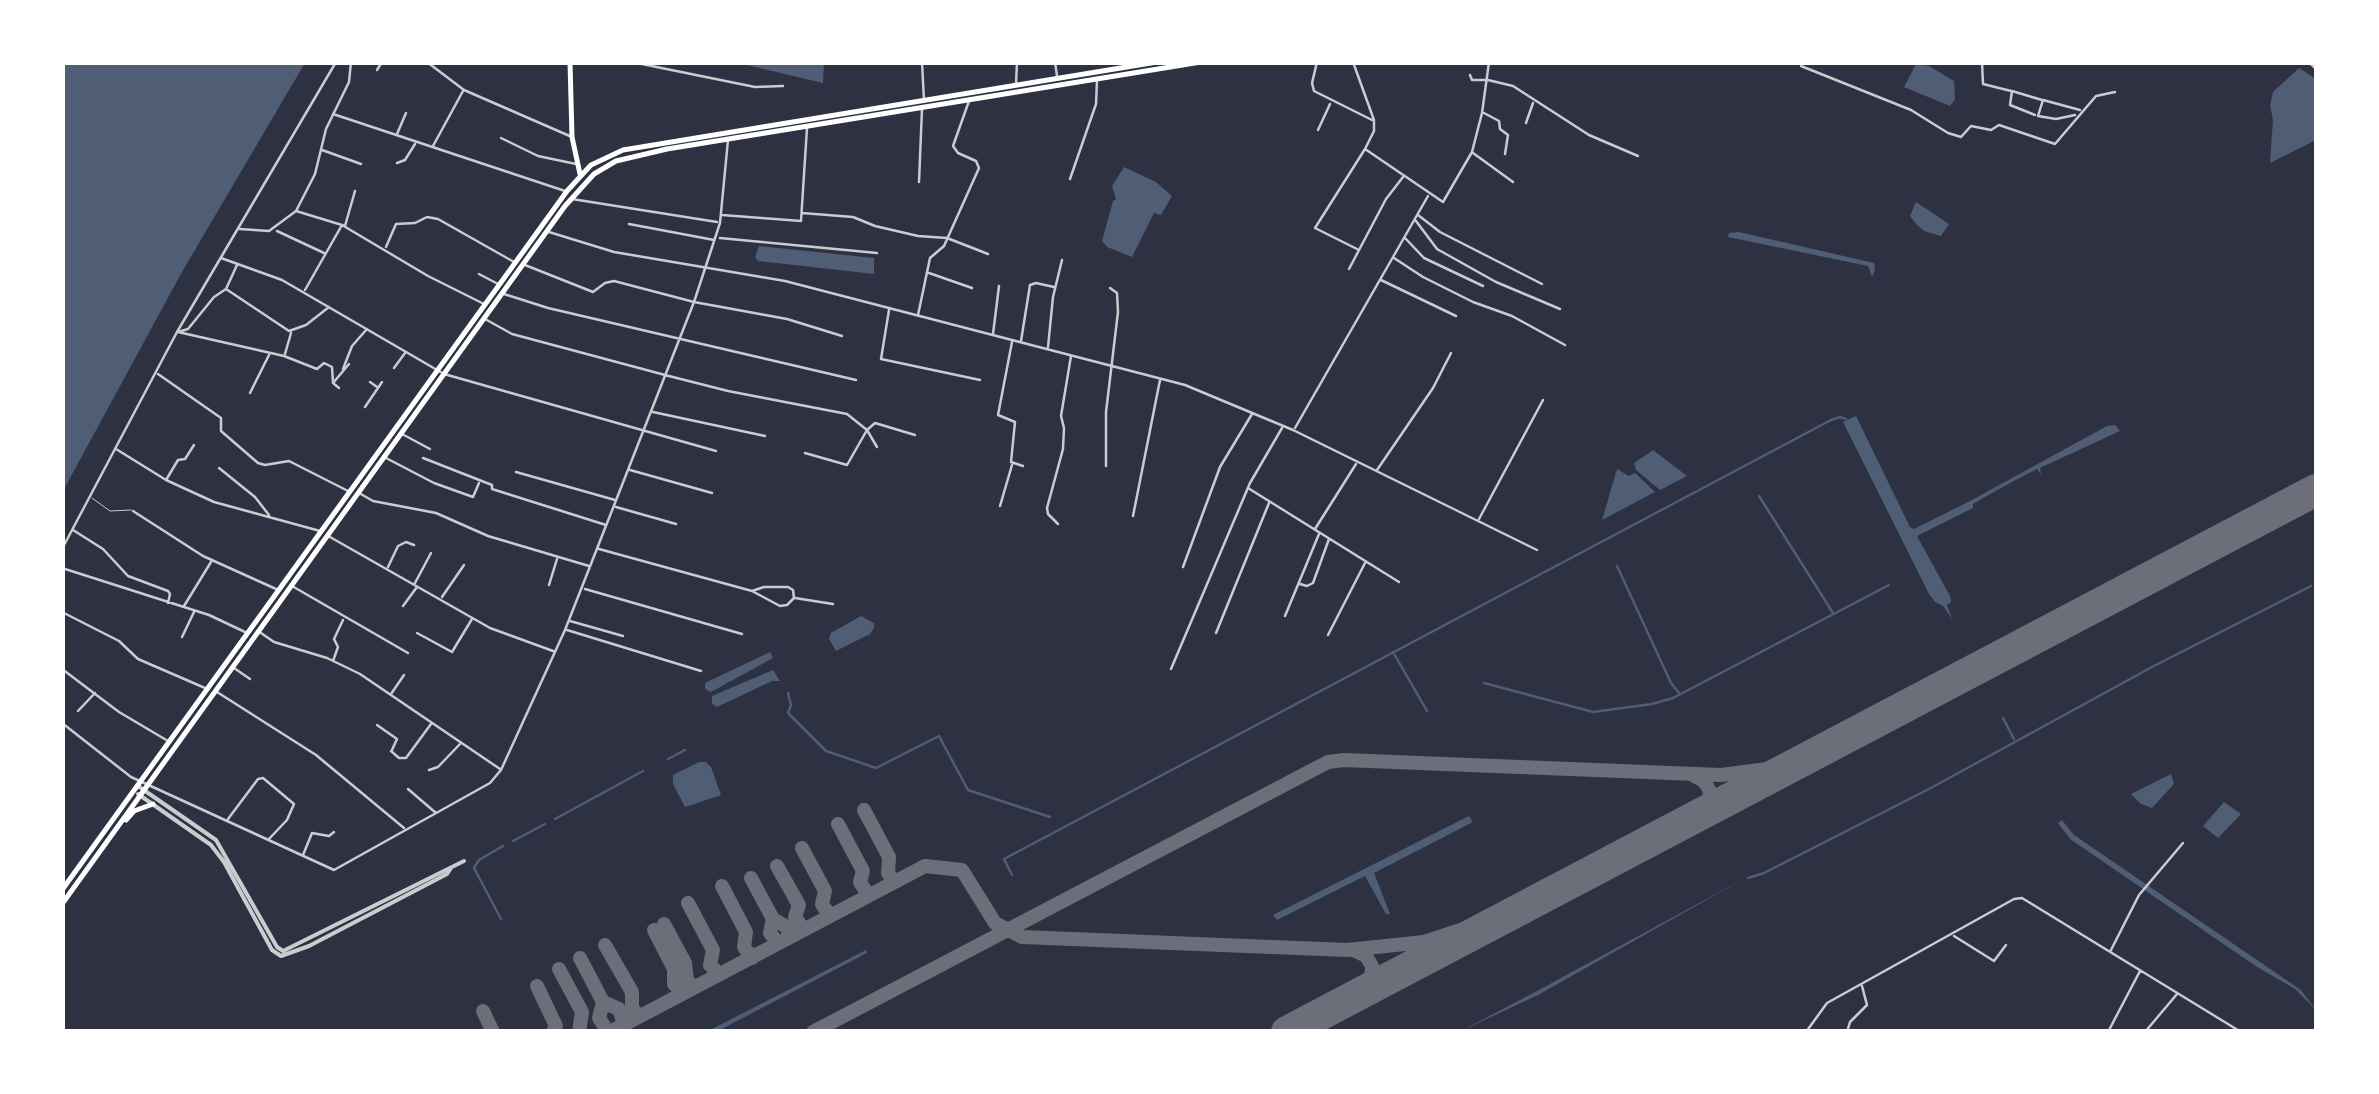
<!DOCTYPE html>
<style>
body{margin:0}
#map{position:relative;width:2379px;height:1094px;overflow:hidden;background:#2d3142;font-family:Barlow,sans-serif}
canvas{display:block}
.frame{position:absolute;inset:0;border:65px solid #fff;pointer-events:none}
</style>
<div id="map">
<canvas width="2379" height="1094"></canvas>
<div class="frame"></div>
</div>
<script>
const g = document.querySelector('canvas').getContext('2d');
g.lineJoin = 'round';
function paint(path, color) { g.fillStyle = color; g.fill(path, 'evenodd'); }
const shape = rows => new Path2D(rows.map(r => 'M' + r).join(''));
function trace(path, color, width, dash) { g.strokeStyle = color; g.lineWidth = width; g.lineCap = dash ? 'butt' : 'round'; g.setLineDash(dash || []); g.stroke(path); }
paint(shape([
 [63,62,305,63,182,272,63,491],
 [738,63,824,63,823,83],
 [1916,64,1929,66,1954,81,1955,100,1950,106,1904,87],
 [2299,68,2316,79,2316,140,2270,163,2273,120,2270,105,2273,92],
 [1124,167,1156,182,1172,196,1161,215,1154,213,1132,257,1107,247,1102,241,1113,201,1116,199,1112,186],
 [1916,202,1949,224,1941,236,1924,231,1916,224,1910,216],
 [1739,232,1874,263,1875,270,1872,277,1868,266,1728,237,1729,233],
 [759,246,874,258,874,274,758,261,755,257],
 [1856,416,1910,527,1914,529,1970,501,2107,426,2115,425,2120,431,2040,468,2041,475,2037,469,2008,484,1973,504,1973,508,1917,536,1950,596,1951,602,1947,605,1952,619,1943,606,1935,602,1929,594,1843,422],
 [1653,450,1687,476,1660,490,1636,470,1634,463],
 [1617,469,1629,476,1635,473,1655,492,1602,520],
 [861,616,874,623,874,628,870,634,836,651,829,639,831,633],
 [770,652,773,658,711,692,705,689,705,683],
 [773,670,780,681,772,681,717,707,712,704,712,696],
 [699,762,706,762,711,767,721,795,685,807,673,784,673,775],
 [2171,774,2174,784,2152,808,2141,804,2131,794],
 [2224,802,2241,814,2218,838,2203,826],
 [1469,816,1473,822,1374,873,1390,914,1386,914,1365,876,1277,920,1273,915],
 [2062,820,2074,835,2301,990,2316,1010,2295,989,2257,967,2070,839,2058,823],
 [1747,877,1538,995,1461,1031,1537,991],
 [866,950,867,953,718,1031,708,1031]
]), '#4f5d75');
trace(shape([
 [1759,496,1833,613],
 [1617,566,1671,683,1679,693],
 [1393,652,1427,711],
 [1484,683,1593,712,1652,704,1673,698,1889,585],
 [788,693,791,705,788,713,826,751,876,768,939,736,968,790,1050,817],
 [2003,718,2014,739],
 [668,759,685,750],
 [555,819,643,771],
 [513,841,545,824],
 [1012,875,1004,859,1831,420,1840,417,1846,419],
 [1748,878,1764,873,1929,789,2152,667,2311,586],
 [501,919,474,868,479,860,503,846]
]), '#4f5d75', 2.5);
trace(shape([
 [2314,491,2316,490],
 [1691,774,1704,781,1710,791,1708,805,1699,815],
 [864,810,889,857,888,873,894,882],
 [838,824,863,871,860,882,868,895],
 [802,848,825,891,822,904,830,916],
 [777,866,799,905,795,917,804,930],
 [751,878,773,919],
 [722,886,746,932,744,947,752,958],
 [688,903,713,950,710,965,719,974],
 [664,924,685,963,687,981,695,987],
 [654,930,674,969,674,984,683,993],
 [778,943,770,933,773,919,787,927,789,937],
 [605,945,632,992,632,1008,639,1016],
 [1353,950,1366,956,1372,966,1371,981,1360,993],
 [580,958,603,1002,599,1018,608,1032],
 [559,969,582,1012,579,1032],
 [537,986,556,1026,553,1032],
 [603,1002,619,1009,624,1024],
 [483,1011,493,1032],
 [610,1032,925,866,962,870,995,923,1022,937,1347,950,1424,942,1510,914],
 [813,1032,1328,762,1344,760,1721,775,1791,766]
]), '#6c6f7a', 14);
trace(shape([
 [1287,1032,2316,490]
]), '#6c6f7a', 32);
trace(shape([
 [92,498,110,511,131,510]
]), '#caccd0', 1);
trace(shape([
 [427,62,464,90,572,137],
 [632,62,755,87,783,86],
 [711,62,733,62],
 [922,62,924,101],
 [1055,62,1057,76],
 [1317,62,1312,83,1314,91,1374,121,1374,131,1365,149,1443,202,1472,152,1482,113,1489,62],
 [1353,62,1374,120],
 [1982,62,1983,84,2011,91],
 [2309,62,2316,69],
 [1801,66,1911,110,1948,133,1961,137,1971,126,1991,130,1999,125,2055,144,2096,96,2115,92],
 [377,70,382,62],
 [1470,75,1472,80,1488,80,1513,86,1589,135,1638,156],
 [1016,84,1017,62],
 [1484,113,1499,121,1500,129,1508,135,1505,154],
 [333,114,565,191],
 [2035,115,2010,105,2012,91,2042,100],
 [2075,115,2056,119,2038,116,2043,100,2080,110],
 [1526,123,1533,103],
 [1318,130,1330,104],
 [397,134,406,113],
 [501,138,538,156,576,164],
 [433,146,463,91],
 [322,150,361,164],
 [1473,153,1513,182],
 [397,163,405,160,415,144],
 [1070,179,1096,104,1097,80],
 [919,182,922,109],
 [572,199,717,222],
 [296,211,342,225,428,276,484,304],
 [802,213,853,217,875,226,918,236,947,238,988,254],
 [722,215,801,221,807,128],
 [1418,215,1440,232,1542,284],
 [1416,221,1437,249,1496,282,1560,309],
 [629,224,714,240],
 [240,229,269,231,296,211,315,174,326,129,349,82,351,62],
 [277,231,324,253],
 [549,232,614,252,785,281,1185,385,1293,430,1537,550],
 [720,238,877,253],
 [1405,238,1424,258,1483,286],
 [386,247,396,224,415,223,427,217,438,219,514,262],
 [1359,250,1315,228,1365,149],
 [221,258,282,280,444,374,716,451],
 [1394,258,1423,277,1473,302,1512,316,1565,345],
 [525,265,593,292,605,283,614,281,694,302,787,319,842,336],
 [1349,269,1386,199,1403,177],
 [929,273,972,288],
 [479,274,498,284],
 [1381,280,1456,316],
 [226,289,289,331,306,325,329,307],
 [305,290,342,225,345,226,355,191],
 [504,294,548,308,856,380],
 [889,310,881,359,980,380],
 [918,315,930,258,944,246,979,168,976,161,958,153,953,146,969,101],
 [485,319,512,334,665,375,728,391,847,414,867,430,877,447],
 [178,332,284,356,317,369,324,363,332,367,333,383],
 [178,332,188,329,214,297,226,289,237,265],
 [993,334,999,286],
 [1021,341,1030,285,1036,283,1054,287],
 [1012,342,998,415,1015,422,1011,462,1023,466],
 [1048,347,1053,297,1062,260],
 [285,354,291,333],
 [394,368,405,353],
 [343,369,352,346,367,329],
 [158,374,221,418,221,431,258,463,265,465,289,461,348,491],
 [370,382,377,387],
 [339,388,333,383,349,364],
 [250,393,269,355],
 [365,407,382,382],
 [653,412,765,436],
 [1295,428,1428,196],
 [402,434,430,449],
 [116,449,166,480,214,502,320,531],
 [805,453,847,465,867,430,875,423,915,435],
 [386,458,434,483,473,497,479,483],
 [423,458,492,485,492,489,606,525],
 [1106,466,1106,412,1118,312,1117,293,1110,288],
 [219,468,255,497,269,515],
 [630,470,712,493],
 [1377,470,1433,388,1451,353],
 [516,472,615,500],
 [166,480,178,460,185,459,194,445],
 [1248,488,1399,582],
 [359,493,373,501,436,513,488,536,589,566],
 [1000,506,1012,465],
 [616,507,676,524],
 [133,511,203,556,276,589],
 [1133,516,1160,380],
 [1479,519,1543,400],
 [1058,524,1048,514,1047,508,1063,449,1064,428,1061,416,1071,356],
 [1315,529,1356,464],
 [73,530,103,549,128,576,168,591,170,594,168,603],
 [330,537,490,628,553,651],
 [62,549,177,332,336,62],
 [599,549,752,591,780,606,787,605,794,598,793,590,788,587,764,587,752,591],
 [388,567,398,546,406,542,414,545],
 [1183,567,1220,467,1252,414],
 [62,568,209,615,245,632],
 [415,583,431,553],
 [1300,584,1307,586,1313,583,1329,539],
 [549,585,557,559],
 [292,586,408,653],
 [585,589,742,634],
 [442,597,464,565],
 [795,598,833,604],
 [184,606,211,562],
 [403,606,417,587],
 [62,612,119,641,138,659,205,688],
 [1285,616,1319,534],
 [570,621,623,636],
 [567,630,701,671],
 [261,633,274,642,327,658,360,674,500,769],
 [417,633,452,652,472,619],
 [1216,633,1269,503],
 [1328,635,1365,563],
 [182,637,194,612],
 [333,661,338,647,334,639,343,620],
 [234,668,250,679],
 [62,669,119,712,168,741],
 [1171,669,1250,483,1282,428],
 [217,692,316,755,404,828],
 [391,694,404,675],
 [78,711,95,693],
 [62,723,131,777,334,870,490,783,501,770,565,630,694,302,720,223,728,140],
 [377,725,397,739,392,750],
 [391,751,399,758,406,758,431,724],
 [429,770,438,767,460,744],
 [408,789,436,813],
 [228,819,258,779,263,778,294,804,287,820,268,840],
 [303,855,312,833,329,836,334,832],
 [1954,936,1994,961,2006,945],
 [2111,950,2139,895,2183,843],
 [1806,1032,1827,1003,2014,899,2022,898,2241,1032],
 [1847,1032,1850,1022,1867,1005,1862,986],
 [2108,1032,2140,971],
 [2145,1032,2177,994]
]), '#caccd0', 2.5);
trace(shape([
 [138,786,216,840,277,947,283,951,464,861],
 [138,794,211,845,224,862,272,950,281,956,309,946,447,874,451,868]
]), '#caccd0', 4);
trace(shape([
 [570,62,572,137,580,174],
 [126,820,134,811,153,804],
 [62,890,567,191,591,165,623,150,1157,62],
 [62,904,565,206,594,174,616,161,667,149,1201,62]
]), '#fff', 5);
</script>
